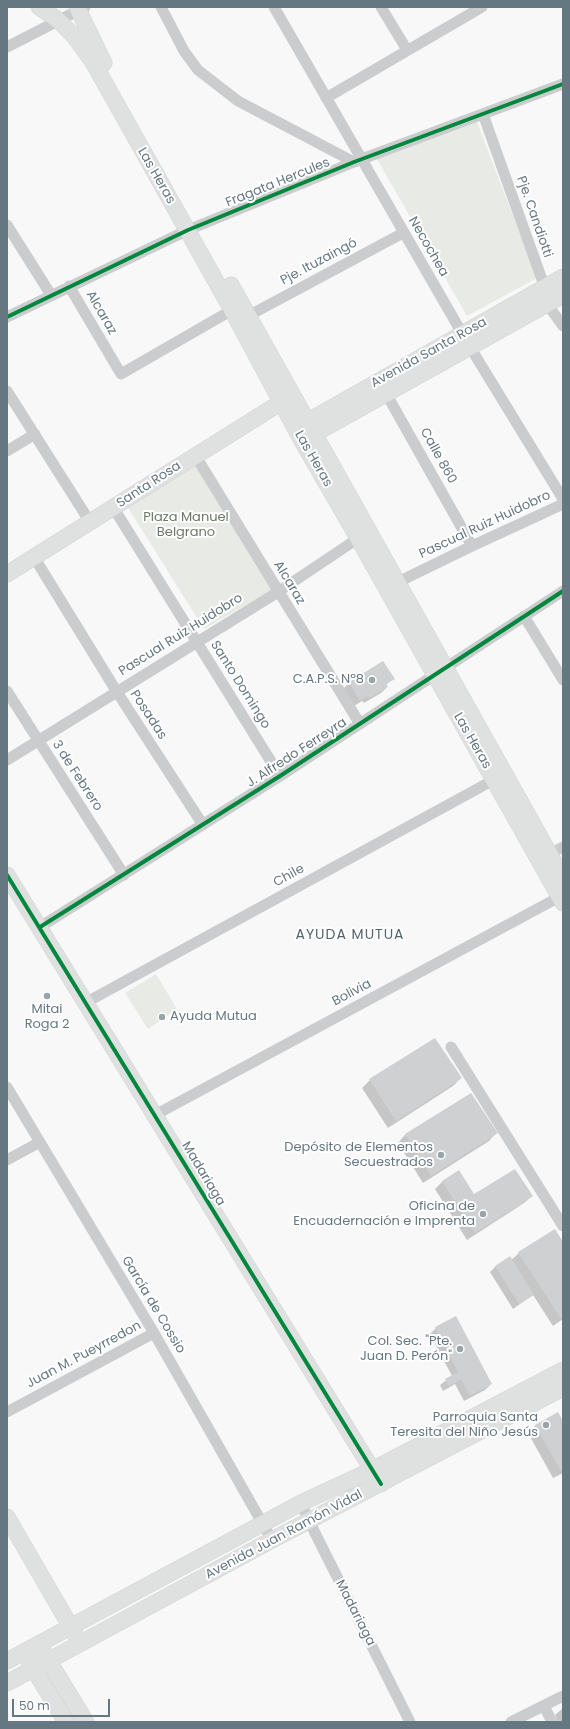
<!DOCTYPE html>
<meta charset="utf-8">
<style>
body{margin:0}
#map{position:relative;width:570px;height:1729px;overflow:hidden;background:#f8f8f8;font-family:Poppins,sans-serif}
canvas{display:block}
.frame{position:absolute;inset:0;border:8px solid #657780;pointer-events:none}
.scale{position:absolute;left:12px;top:1699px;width:98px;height:18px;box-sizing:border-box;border:2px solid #657780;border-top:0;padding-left:5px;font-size:12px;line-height:14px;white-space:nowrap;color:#657780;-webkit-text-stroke:3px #fff;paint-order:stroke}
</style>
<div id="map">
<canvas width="570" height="1729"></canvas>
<div class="frame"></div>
<div class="scale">50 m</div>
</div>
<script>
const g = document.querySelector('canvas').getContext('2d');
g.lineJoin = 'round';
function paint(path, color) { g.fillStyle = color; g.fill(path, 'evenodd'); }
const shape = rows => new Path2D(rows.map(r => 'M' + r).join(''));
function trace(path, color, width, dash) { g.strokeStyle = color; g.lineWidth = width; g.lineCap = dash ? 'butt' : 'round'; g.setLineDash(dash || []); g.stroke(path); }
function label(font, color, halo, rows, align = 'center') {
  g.font = font + ' Poppins,sans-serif'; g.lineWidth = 4; g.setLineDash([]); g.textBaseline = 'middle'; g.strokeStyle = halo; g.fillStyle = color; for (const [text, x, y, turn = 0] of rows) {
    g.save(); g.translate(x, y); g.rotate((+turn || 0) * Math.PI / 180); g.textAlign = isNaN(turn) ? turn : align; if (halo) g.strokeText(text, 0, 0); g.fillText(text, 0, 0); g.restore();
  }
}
paint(shape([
 [477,122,537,278,467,316,377,159],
 [195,465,272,590,204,629,127,506],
 [156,974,177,1009,148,1029,125,993]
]), '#e7eae5');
paint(shape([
 [383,662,393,678,386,685,387,687,381,693,364,703,362,701,354,706,343,689,349,683],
 [435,1039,461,1078,453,1086,388,1128,362,1088,370,1080],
 [471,1095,496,1133,489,1141,423,1183,398,1143,405,1135],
 [459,1171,474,1196,532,1196,524,1203,467,1240,435,1189,442,1182],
 [555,1230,563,1243,563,1319,553,1326,533,1295,513,1309,490,1272,495,1267,510,1257,511,1260,519,1253],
 [436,1328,491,1384,485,1390,464,1401,455,1384,443,1391,440,1385,452,1376,430,1334],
 [563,1423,563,1473,553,1478,528,1433,536,1425],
 [563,1708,563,1722,558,1722,555,1715]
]), '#0003');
paint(shape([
 [383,661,395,679,386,684,388,687,370,698,368,696,360,701,349,682],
 [435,1038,462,1078,396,1121,369,1079],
 [471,1093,498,1133,431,1176,405,1134],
 [515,1169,533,1196,475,1233,442,1181,459,1170,474,1194],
 [555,1229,563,1242,563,1317,561,1319,518,1252],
 [510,1256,534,1295,519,1304,495,1266],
 [456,1316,492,1384,470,1396,461,1379,449,1386,445,1379,458,1372,435,1327],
 [558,1412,563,1421,563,1470,561,1471,535,1425]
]), '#ced0d1');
const secondary = shape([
 [39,7,58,20,74,36,93,62,232,310,302,441,358,538,563,903],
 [77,7,104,63],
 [231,285,563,878],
 [298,427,563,277],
 [305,439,563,295],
 [7,574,288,398],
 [7,875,381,1484],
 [7,1517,76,1636],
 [44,1653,86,1722],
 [28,1660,66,1722],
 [7,1661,301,1503,372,1470,563,1370],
 [7,1683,272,1540,563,1388]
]);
trace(secondary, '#d4d5d6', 17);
trace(shape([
 [161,7,184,51,198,70,238,101,354,162],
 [274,7,470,347,563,499],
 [381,7,407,50],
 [7,47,85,7],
 [326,98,482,7],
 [483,114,545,288,547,304,563,326],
 [7,225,51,295],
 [69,286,121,374,232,310],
 [248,316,403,233],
 [7,317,188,230,354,162,563,84],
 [383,388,472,546],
 [7,391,90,522],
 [7,451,35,434],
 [195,455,360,724],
 [113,507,280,776],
 [34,557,117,692,203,825],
 [398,582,472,546,563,504],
 [524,616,563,680],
 [7,691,124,875],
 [7,760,278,592,363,535],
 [544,857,563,847],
 [40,927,280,776,563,591],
 [85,1003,499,777],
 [451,1047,563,1226],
 [7,1087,154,1333,272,1540],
 [155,1115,563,895],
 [7,1160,40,1142],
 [7,1412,154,1333],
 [301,1503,309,1521,410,1722],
 [544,1706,552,1722],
 [511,1722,563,1696]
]), '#cbcccd', 11);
trace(secondary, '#dfe0e0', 16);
trace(shape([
 [7,317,188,230,354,162,563,84],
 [7,875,381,1484],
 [40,927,280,776,563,591]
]), '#00873e', 4);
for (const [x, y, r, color] of [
 [372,680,4,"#98a4aa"],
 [47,996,4,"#98a4aa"],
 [162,1017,4,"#98a4aa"],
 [441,1155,4,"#98a4aa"],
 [483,1214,4,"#98a4aa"],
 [460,1349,4,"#98a4aa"],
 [546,1425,4,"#98a4aa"]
]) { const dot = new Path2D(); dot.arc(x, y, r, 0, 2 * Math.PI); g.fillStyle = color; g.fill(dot); trace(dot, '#fff', 1.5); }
label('13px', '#657780', '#fff', [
 ["Las Heras",156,176,60],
 ["Fragata Hercules",278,183,-22],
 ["Pje. Candiotti",534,217,71],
 ["Necochea",428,247,60],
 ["Pje. Ituzaingó",319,262,-28],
 ["Alcaraz",101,313,60],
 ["Avenida Santa Rosa",429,353,-29],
 ["Calle 860",438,456,61],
 ["Las Heras",313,459,60],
 ["Santa Rosa",149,485,-33],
 ["Pascual Ruiz Huidobro",485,525,-25],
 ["Alcaraz",289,583,59],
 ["Pascual Ruiz Huidobro",181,635,-32],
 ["Santo Domingo",240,685,58],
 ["Posadas",148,715,57],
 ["Las Heras",472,741,60],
 ["J. Alfredo Ferreyra",297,753,-33],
 ["3 de Febrero",77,776,57],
 ["Chile",289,876,-29],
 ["Bolivia",352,993,-28],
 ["Madariaga",203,1174,59],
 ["García de Cossio",153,1305,59],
 ["Juan M. Pueyrredon",84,1355,-28],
 ["Avenida Juan Ramón Vidal",284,1535,-28],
 ["Madariaga",355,1613,63]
]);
label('13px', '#697964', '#fff', [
 ["Plaza Manuel",186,518],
 ["Belgrano",186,533]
]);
label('13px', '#657780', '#fff', [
 ["C.A.P.S. Nº8",364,680],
 ["Mitai",47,1010,"center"],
 ["Roga 2",47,1025,"center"],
 ["Ayuda Mutua",170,1017,"left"],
 ["Depósito de Elementos",433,1148],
 ["Secuestrados",433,1163],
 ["Oficina de",475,1207],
 ["Encuadernación e Imprenta",475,1222],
 ["Col. Sec. \"Pte.",452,1342],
 ["Juan D. Perón\"",452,1357],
 ["Parroquia Santa",538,1418],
 ["Teresita del Niño Jesús",538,1433]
], 'right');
g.letterSpacing = '1px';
label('14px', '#57646c', '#fff', [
 ["AYUDA MUTUA",350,935]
]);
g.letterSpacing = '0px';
</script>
